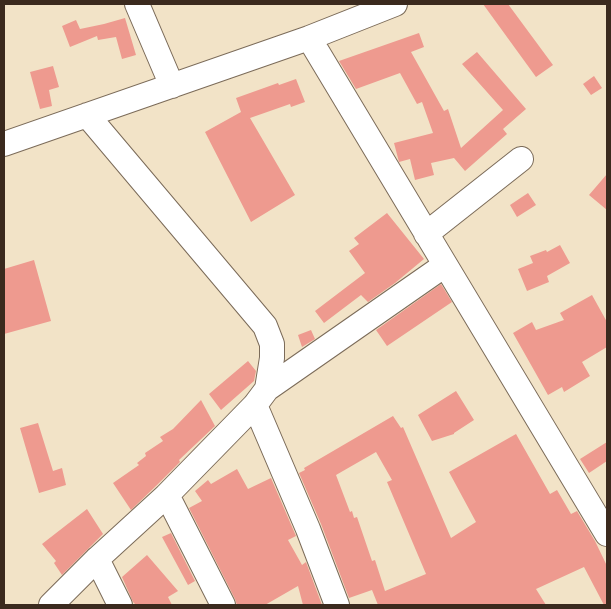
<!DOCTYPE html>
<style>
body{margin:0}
#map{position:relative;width:611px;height:609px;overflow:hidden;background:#f2e3c7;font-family:"IM FELL English",serif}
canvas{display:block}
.frame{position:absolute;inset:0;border:5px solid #3b2a1e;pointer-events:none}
</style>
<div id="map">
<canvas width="611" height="609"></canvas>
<div class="frame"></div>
</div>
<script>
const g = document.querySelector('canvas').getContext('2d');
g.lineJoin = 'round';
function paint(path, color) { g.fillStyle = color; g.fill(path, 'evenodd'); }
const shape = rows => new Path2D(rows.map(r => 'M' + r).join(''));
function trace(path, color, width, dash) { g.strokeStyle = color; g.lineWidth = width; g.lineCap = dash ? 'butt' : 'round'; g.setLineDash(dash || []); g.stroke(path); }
paint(shape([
 [483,4,508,4,553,65,536,77],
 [125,18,136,55,122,59,116,37,98,40,97,36,70,47,62,26,76,20,80,29,104,24],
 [419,33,424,47,411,52,444,111,448,109,461,148,503,110,462,64,477,52,526,109,503,129,507,134,465,171,454,158,431,163,434,175,415,180,410,159,399,162,394,143,433,133,422,102,417,104,400,73,356,89,339,61],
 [53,66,59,87,49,90,52,106,40,109,30,72],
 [594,76,602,88,591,95,583,84],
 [296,79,305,102,291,107,290,104,250,118,295,195,251,222,205,132,241,112,236,98,278,83,279,85],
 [607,174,607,210,589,195],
 [528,193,536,205,517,217,510,205],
 [387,213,424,259,395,283,368,302,361,295,324,323,315,311,365,273,349,251,359,244,354,238],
 [560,245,570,263,547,276,549,282,527,291,518,269,533,263,530,256,546,250,547,252],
 [34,260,51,321,4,334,4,269],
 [441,284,452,302,387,346,376,330],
 [592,295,607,322,607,347,582,362,590,376,564,392,562,387,548,395,513,333,532,322,536,330,564,320,560,313],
 [311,330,315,339,302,347,298,335],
 [248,361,256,371,254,381,221,410,209,394],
 [456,391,474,420,454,433,454,434,432,441,418,415],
 [201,400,215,426,179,460,180,462,157,485,131,510,113,483,139,465,137,463,146,456,145,453,163,441,160,437,173,429],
 [393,416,401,428,403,427,451,538,476,522,449,472,516,434,550,494,557,490,571,514,577,511,595,541,607,566,607,605,604,605,584,567,536,589,546,605,378,605,372,590,349,598,321,524,299,473,305,470,304,468],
 [376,452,392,480,387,482,426,574,385,591,375,560,372,561,357,517,354,518,352,511,350,512,336,475],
 [38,423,53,471,62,468,66,485,39,493,20,428],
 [607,442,607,461,589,473,580,459],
 [237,469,248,489,271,478,296,536,288,540,302,565,306,562,322,605,303,605,298,586,265,605,237,605,235,599,189,508,202,501,195,491,208,480,211,484],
 [87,509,103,534,62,575,54,563,56,561,42,544],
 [171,533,195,581,188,585,162,537],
 [147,555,178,591,168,597,172,605,136,605,133,602,122,577]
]), '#ee9a8f');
const minor = shape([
 [137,4,172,86],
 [309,38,607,534],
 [87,115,265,326,272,344,272,358,267,389],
 [4,144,309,38,395,4],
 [426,234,521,159],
 [255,405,308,529,337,605],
 [167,495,223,605],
 [97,559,120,605],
 [51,605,97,559,167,495,255,405,267,389,445,265]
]);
trace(minor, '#7b6b59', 26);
trace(minor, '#fff', 24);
</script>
